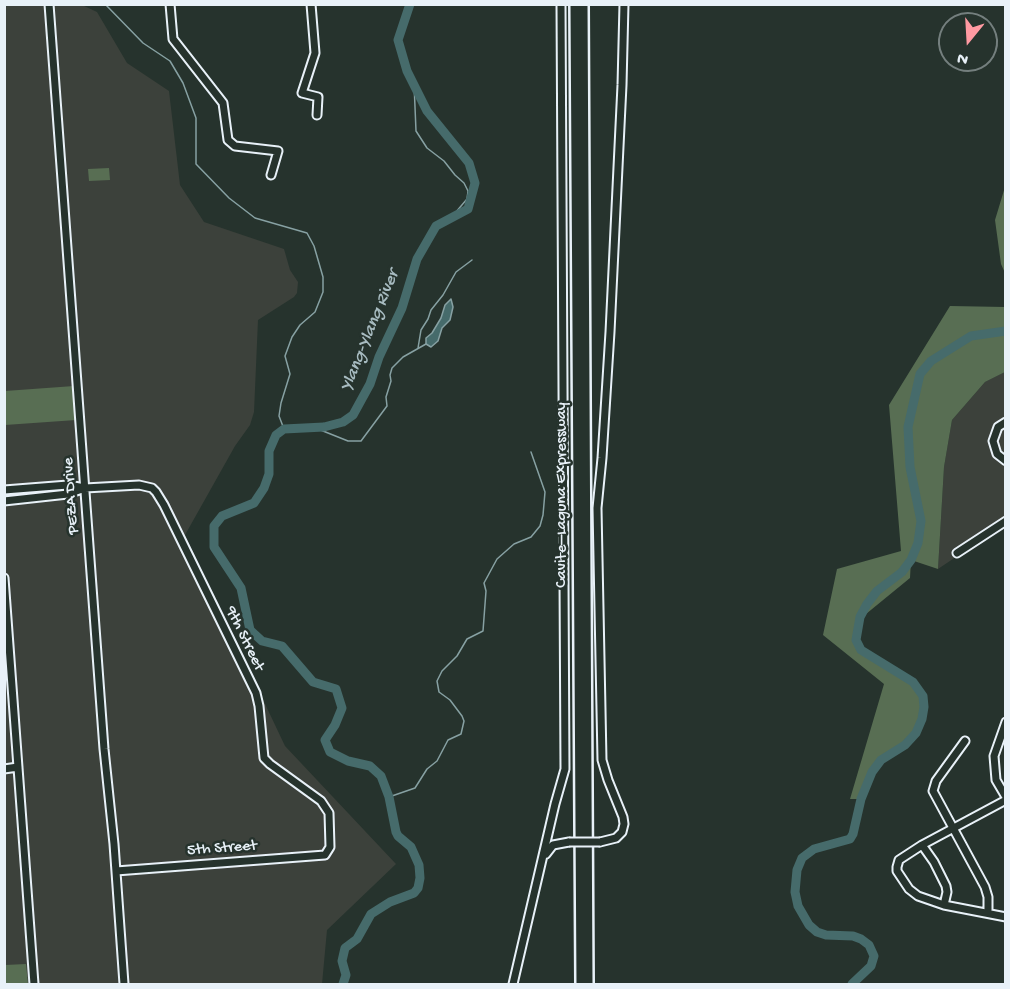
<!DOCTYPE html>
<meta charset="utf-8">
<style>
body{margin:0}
#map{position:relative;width:1010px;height:989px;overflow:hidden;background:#26332d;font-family:"Gochi Hand",sans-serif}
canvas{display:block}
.frame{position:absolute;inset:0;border:6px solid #e8f1f8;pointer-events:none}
.north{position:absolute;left:938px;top:12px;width:60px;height:60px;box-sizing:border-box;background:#26332d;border:2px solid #747f7e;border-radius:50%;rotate:198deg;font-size:16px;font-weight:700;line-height:24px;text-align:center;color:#e8f1f8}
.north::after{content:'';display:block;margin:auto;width:21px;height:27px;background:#ff9aa2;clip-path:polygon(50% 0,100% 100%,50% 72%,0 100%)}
</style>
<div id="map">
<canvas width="1010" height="989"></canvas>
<div class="frame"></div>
<div class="north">N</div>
</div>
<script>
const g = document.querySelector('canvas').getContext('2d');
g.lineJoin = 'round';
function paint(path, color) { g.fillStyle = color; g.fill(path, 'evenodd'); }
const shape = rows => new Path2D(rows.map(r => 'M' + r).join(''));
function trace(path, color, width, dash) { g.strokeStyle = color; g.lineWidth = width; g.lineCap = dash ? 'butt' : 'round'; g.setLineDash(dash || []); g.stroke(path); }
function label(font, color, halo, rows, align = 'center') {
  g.font = font + ' "Gochi Hand",sans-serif'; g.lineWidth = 5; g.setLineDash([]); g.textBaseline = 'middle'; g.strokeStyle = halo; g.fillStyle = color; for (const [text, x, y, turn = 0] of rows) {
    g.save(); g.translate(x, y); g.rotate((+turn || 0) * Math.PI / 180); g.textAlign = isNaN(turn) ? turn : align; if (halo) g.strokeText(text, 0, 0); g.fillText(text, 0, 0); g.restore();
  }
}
paint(shape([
 [5,5,82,5,97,12,127,63,169,91,180,185,204,222,284,249,290,270,298,282,297,293,294,297,258,320,254,412,250,425,235,446,185,535,285,746,396,864,327,930,322,984,5,984],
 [1005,372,1005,524,938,569,944,467,952,420,985,382]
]), '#3c413b');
paint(shape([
 [109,168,110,180,89,181,88,169],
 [1005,187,1005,273,1001,264,995,220],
 [950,306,1005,307,1005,372,985,382,952,420,944,467,938,569,911,560,910,578,866,614,857,630,856,640,861,650,904,673,923,696,924,707,916,733,905,745,881,760,872,772,861,799,850,799,884,684,823,635,837,569,901,551,889,405],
 [74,386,76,420,5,425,5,391],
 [26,964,28,984,5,984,5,965]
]), '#586e53');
const water = shape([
 [451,299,453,307,450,320,442,328,438,341,431,347,426,344,426,338,432,333,441,318,445,305,451,299]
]);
paint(water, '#466b6b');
trace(water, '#87a1a3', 1.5);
trace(shape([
 [105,4,143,43,170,61,183,83,196,118,196,164,229,198,255,218,307,233,314,246,323,277,323,292,315,312,300,325,292,337,285,356,290,374,281,403,279,416,284,429],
 [414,83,416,131,427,148,444,161,455,175,464,183,468,191,467,199,450,219],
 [418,348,421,330,428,319,431,310,443,295,456,272,472,260],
 [303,427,318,429,348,441,361,441,387,406,386,397,391,381,390,375,392,368,403,357,426,344],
 [389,797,415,788,427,769,437,761,448,740,461,734,464,721,462,716,450,700,439,692,437,681,442,671,457,656,467,639,483,631,486,591,484,583,497,559,514,544,531,537,540,526,543,515,545,492,531,452]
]), '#87a1a3', 1.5);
trace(shape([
 [343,984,346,975,342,961,345,948,357,939,371,914,390,902,414,893,418,888,420,878,419,865,411,847,398,836,396,832,389,797,381,776,370,766,348,761,330,752,325,740,335,725,342,708,336,689,313,682,282,646,262,641,250,630,241,588,214,547,214,526,222,516,254,503,264,488,269,474,269,451,276,435,284,429,324,427,343,422,353,415,370,384,379,357,402,308,417,259,436,226,468,209,475,183,469,163,427,111,407,71,398,40,410,4],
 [852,984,871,966,874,956,869,945,861,939,853,936,826,935,817,932,809,925,798,906,795,892,797,870,802,858,814,849,850,839,853,834,861,799,872,772,881,760,905,745,916,733,922,719,924,707,923,696,913,682,861,650,856,640,860,617,867,604,877,591,902,572,911,560,918,543,921,521,910,467,908,427,920,374,931,361,971,336,1006,331]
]), '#466b6b', 9);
const minor = shape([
 [49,4,104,749,114,844,124,984],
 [170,4,173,39,223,103,228,140,235,146,278,151,271,175],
 [311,4,315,53,302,93,318,97,317,115],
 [1006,422,998,427,993,441,997,454,1006,461],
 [4,490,68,485,85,488,139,485,152,488,156,492,164,505,256,693,259,706,264,758,270,764,321,801,329,813,330,847,325,855,116,871],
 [4,501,68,494,85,488],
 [957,553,1006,521],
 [4,578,34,984],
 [1006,722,994,756,996,780,1006,797],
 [965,741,936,781,933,791,985,887,988,897,988,913],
 [4,769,18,767],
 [1006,800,922,845,899,860,897,867,897,871,909,889,918,896,944,905,1006,917],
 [600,842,616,838,622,832,624,824,623,817,608,780,602,760,597,508,602,458,610,332,622,85,624,4],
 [922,845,934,862,946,886,947,892,944,905],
 [546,854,553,845,569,842],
 [513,984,555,804,565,769,561,4]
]);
const highway = shape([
 [575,4,581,984],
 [583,4,588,984]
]);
trace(minor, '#e8f1f8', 11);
trace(highway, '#e8f1f8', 14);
trace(minor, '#26332d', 7);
trace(highway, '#26332d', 9);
const minorBridge = shape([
 [569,842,600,842]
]);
trace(minorBridge, '#e8f1f8', 11, []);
trace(minorBridge, '#26332d', 7);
label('16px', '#e8f1f8', '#26332d', [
 ["Cavite–Laguna Expressway",563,495,-90],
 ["PEZA Drive",72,496,-94],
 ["9th Street",244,639,64],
 ["5th Street",222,849,-4]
]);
label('italic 18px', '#a7bbc0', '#26332d', [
 ["Ylang-Ylang River",371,331,-68]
]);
</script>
